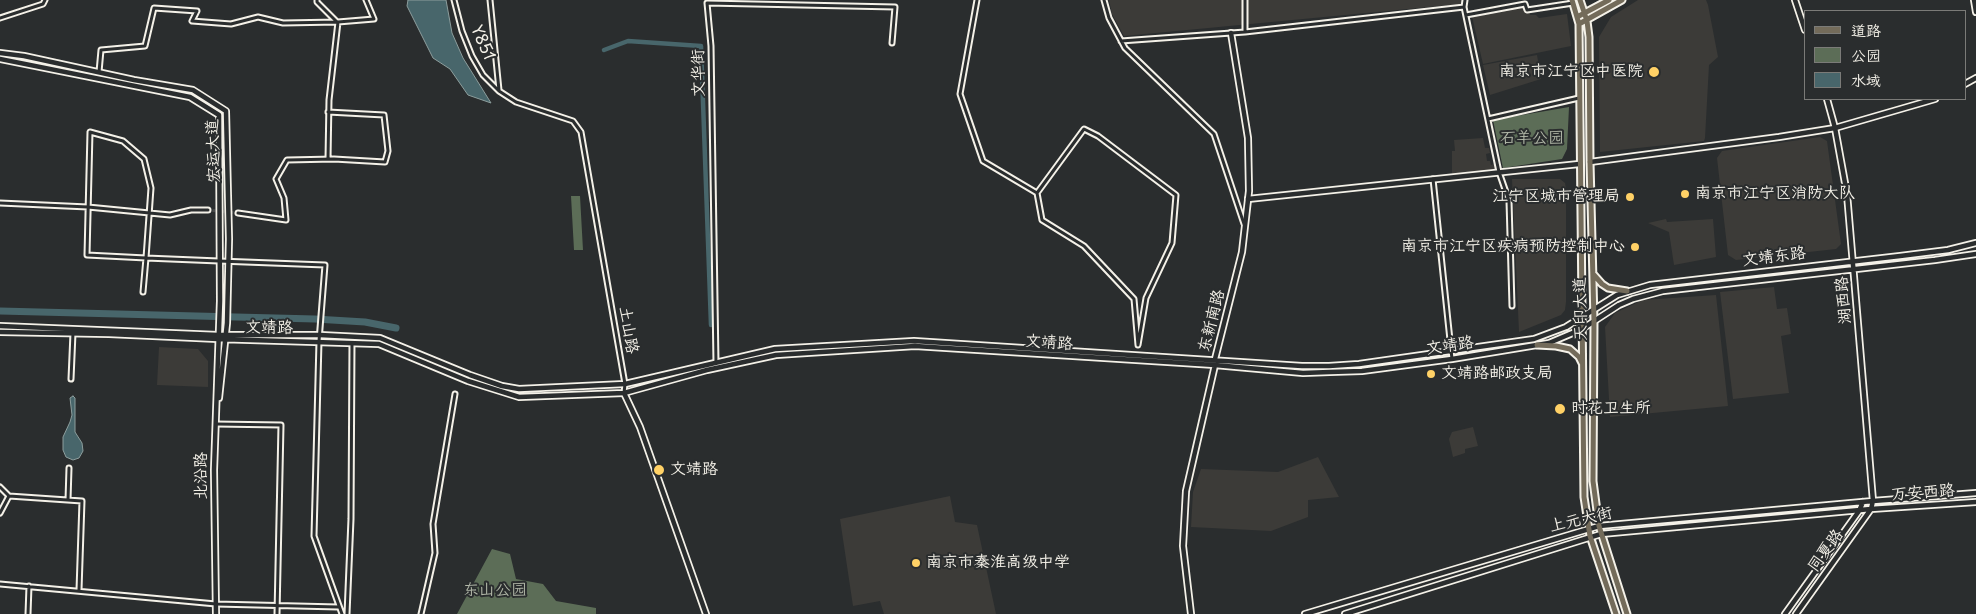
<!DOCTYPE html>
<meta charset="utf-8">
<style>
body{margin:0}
#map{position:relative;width:1976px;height:614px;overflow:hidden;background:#2a2d2e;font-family:"Playpen Sans","LXGW WenKai TC",sans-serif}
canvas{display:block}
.legend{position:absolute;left:1804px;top:10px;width:162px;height:90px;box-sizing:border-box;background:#2a2d2e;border:1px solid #7b7b78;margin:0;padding:6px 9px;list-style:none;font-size:15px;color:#f4f1e8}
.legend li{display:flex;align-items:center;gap:10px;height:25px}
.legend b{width:25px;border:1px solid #7b7b78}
</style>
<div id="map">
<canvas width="1976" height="614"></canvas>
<ul class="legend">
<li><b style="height:6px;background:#736b5a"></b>道路</li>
<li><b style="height:14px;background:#5c6d57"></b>公园</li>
<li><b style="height:14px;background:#48666b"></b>水域</li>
</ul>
</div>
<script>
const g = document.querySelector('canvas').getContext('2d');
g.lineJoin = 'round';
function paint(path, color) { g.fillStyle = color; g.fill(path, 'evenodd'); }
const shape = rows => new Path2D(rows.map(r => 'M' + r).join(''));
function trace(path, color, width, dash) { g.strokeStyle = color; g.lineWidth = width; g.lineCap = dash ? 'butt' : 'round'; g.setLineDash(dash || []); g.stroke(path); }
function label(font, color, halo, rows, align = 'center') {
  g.font = font + ' "Playpen Sans","LXGW WenKai TC",sans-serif'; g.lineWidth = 4; g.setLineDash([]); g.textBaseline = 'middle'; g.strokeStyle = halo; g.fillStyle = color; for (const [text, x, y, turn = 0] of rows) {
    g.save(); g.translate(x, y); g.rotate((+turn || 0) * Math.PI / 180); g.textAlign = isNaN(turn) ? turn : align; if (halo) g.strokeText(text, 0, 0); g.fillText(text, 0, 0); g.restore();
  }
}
paint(shape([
 [1109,0,1462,0,1461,4,1124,36,1112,14],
 [1638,0,1706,0,1708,5,1718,57,1709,65,1705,138,1704,141,1600,152,1599,37,1611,17],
 [1527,2,1530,15,1536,15,1539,18,1567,14,1571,46,1483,64,1471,12],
 [1537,55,1541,79,1490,95,1483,65],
 [1820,137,1827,141,1841,244,1836,249,1736,260,1728,255,1717,158,1722,151],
 [1483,138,1485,148,1489,148,1490,153,1486,154,1487,161,1490,161,1491,165,1494,164,1495,170,1452,175,1452,151,1455,151,1454,140],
 [1512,179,1560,179,1565,183,1566,189,1566,302,1565,310,1561,315,1519,332],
 [1666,219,1667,222,1713,219,1716,257,1674,265,1669,232,1648,223],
 [1774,287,1777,309,1787,308,1791,334,1781,336,1789,393,1733,399,1720,292],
 [1716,295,1728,406,1610,417,1605,327,1615,313,1643,300],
 [159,347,198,349,208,361,208,387,157,385],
 [1473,427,1478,446,1465,449,1465,453,1453,457,1449,439,1452,432],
 [1318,457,1339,497,1308,500,1308,517,1271,531,1191,527,1193,492,1201,469,1278,472],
 [950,496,955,522,977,525,996,614,884,614,880,601,853,606,840,519]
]), '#3c3b38');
paint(shape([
 [1569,107,1567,149,1562,159,1503,168,1493,120],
 [571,196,580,196,583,250,574,250],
 [492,549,510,554,516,579,543,584,556,601,596,608,596,614,457,614]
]), '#5c6d57');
const water = shape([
 [408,0,446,0,452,33,463,58,491,103,468,95,450,69,433,58,407,6,408,0],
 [73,396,75,398,75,432,82,443,83,451,79,458,73,460,66,457,63,450,63,437,70,422,72,415,70,398,73,396]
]);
paint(water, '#48666b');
trace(water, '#8d9e9d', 1);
trace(shape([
 [604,50,628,41,701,46,711,325]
]), '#48666b', 4.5);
trace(shape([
 [0,311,315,319,365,322,396,328]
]), '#48666b', 7);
trace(shape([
 [208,210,238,213]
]), '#484a4a', 3, [3, 1.5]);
const minor = shape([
 [317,0,317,2,337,22],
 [454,0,462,31,472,56,483,75,499,91,516,102,573,121,581,132,625,384,624,393],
 [490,0,499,90],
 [977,0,960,94,983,161,1037,193,1042,220,1084,246,1134,299,1138,345,1146,298,1172,243,1176,195,1098,136,1084,129,1037,193],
 [1104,0,1109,18,1125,48,1214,134,1244,224],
 [1245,0,1245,32,1464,7],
 [1465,0,1464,7,1499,172,1509,201,1512,306],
 [1466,15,1525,4,1527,10,1573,3],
 [0,18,43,4,45,0],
 [1121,41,1245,32],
 [99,72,101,50,145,46,154,8,197,11,192,21,231,24,258,17,283,23,338,22,374,19,366,0],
 [1488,119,1579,98],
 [328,159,329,100,338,22],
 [1433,179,1452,359],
 [0,203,88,207,170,215,191,210,208,210],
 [238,213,286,220,284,198,276,179,287,160,334,159,385,162,388,151,384,115,328,112],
 [143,292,146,258,151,188,144,159,123,141,90,132,87,255,146,258,219,261,325,265,319,341,314,536,342,614],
 [716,363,711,46,707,3,895,7,892,43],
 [71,379,73,333],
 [216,424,281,425,277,614],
 [0,487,9,496,82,501,79,590],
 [68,500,69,468],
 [0,513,9,496],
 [0,584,216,604,338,607],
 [28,614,29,586],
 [347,614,351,519,352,343],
 [421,614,435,553,433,524,455,394]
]);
const tertiary = shape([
 [1974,0,1976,12],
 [1965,84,1976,78],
 [1590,162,1779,137,1835,128,1935,99],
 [1248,199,1579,164],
 [0,326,218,335],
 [0,332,109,334,218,339],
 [624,393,640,427,706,614]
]);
const secondary = shape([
 [1795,0,1805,30],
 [0,53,24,56,134,80,193,90,226,111,229,239,227,323,219,398],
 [0,59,190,97,219,115,220,301,214,470,216,614],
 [218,335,320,335,380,338,470,375,502,386,519,389,625,384,775,349,914,341,1302,366,1329,366,1359,364,1534,339,1566,327,1617,295,1650,285,1900,256,1948,250,1976,243],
 [218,339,379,344,468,381,519,397,624,393,707,370,776,355,915,346,1215,365,1303,373,1330,372,1362,371,1452,359,1549,343,1582,329,1619,305,1633,299,1663,291,1935,260,1976,254],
 [1191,614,1183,546,1186,491,1215,365,1215,359,1242,252,1249,191,1248,138,1231,33],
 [1305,614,1599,526,1873,501,1976,493],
 [1345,614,1601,534,1871,509,1976,502],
 [1785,614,1859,511,1863,502],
 [1796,614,1871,509,1873,501,1847,194,1835,128,1827,99]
]);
const primary = shape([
 [1572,0,1579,24,1584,497,1590,536,1616,614],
 [1580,0,1587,21,1589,37,1590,162,1594,321,1593,481,1599,526,1627,614],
 [1577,17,1609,0],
 [1579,24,1622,0],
 [1594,275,1602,284,1608,288,1627,291],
 [1537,345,1556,346,1570,349,1579,357,1582,363]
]);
trace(minor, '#f4f1e8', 7);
trace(tertiary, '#f4f1e8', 8);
trace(secondary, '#f4f1e8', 8);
trace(primary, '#f4f1e8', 9);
trace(minor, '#2a2d2e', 3);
trace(tertiary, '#2a2d2e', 4.5);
trace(secondary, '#2a2d2e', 4.5);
trace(primary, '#736b5a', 5);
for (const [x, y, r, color] of [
 [1654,72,6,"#ffd166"],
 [1685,194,5,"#ffd166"],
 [1630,197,5,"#ffd166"],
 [1635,247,5,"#ffd166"],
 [1431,374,5,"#ffd166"],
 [1560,409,6,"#ffd166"],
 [659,470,6,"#ffd166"],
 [916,563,5,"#ffd166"]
]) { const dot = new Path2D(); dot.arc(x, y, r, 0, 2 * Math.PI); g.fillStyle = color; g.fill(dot); trace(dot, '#2a2d2e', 2); }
label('16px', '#f4f1e8', '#2a2d2e', [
 ["Y851",482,43,66],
 ["文华街",699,73,-91],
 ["宏运大道",214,151,-92],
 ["文靖东路",1774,257,-7],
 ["湖西路",1844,300,-95],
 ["天印大道",1581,309,-91],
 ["东新南路",1212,321,-76],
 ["文靖路",269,328,1],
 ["土山路",628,330,80],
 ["文靖路",1049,343,4],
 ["文靖路",1450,346,-8],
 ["北沿路",202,476,-90],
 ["万安西路",1923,493,-4],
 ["上元大街",1581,520,-13],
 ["同夏路",1826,551,-54]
]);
label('16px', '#f4f1e8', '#2a2d2e', [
 ["南京市江宁区中医院",1643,72,"right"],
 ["南京市江宁区消防大队",1695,194],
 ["江宁区城市管理局",1620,197,"right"],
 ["南京市江宁区疾病预防控制中心",1625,247,"right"],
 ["文靖路邮政支局",1441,374],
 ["时花卫生所",1571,409],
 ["文靖路",670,470],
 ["南京市秦淮高级中学",926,563]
], 'left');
label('16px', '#b0b6a7', '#2a2d2e', [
 ["石羊公园",1532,139],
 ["东山公园",495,591]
]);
</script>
